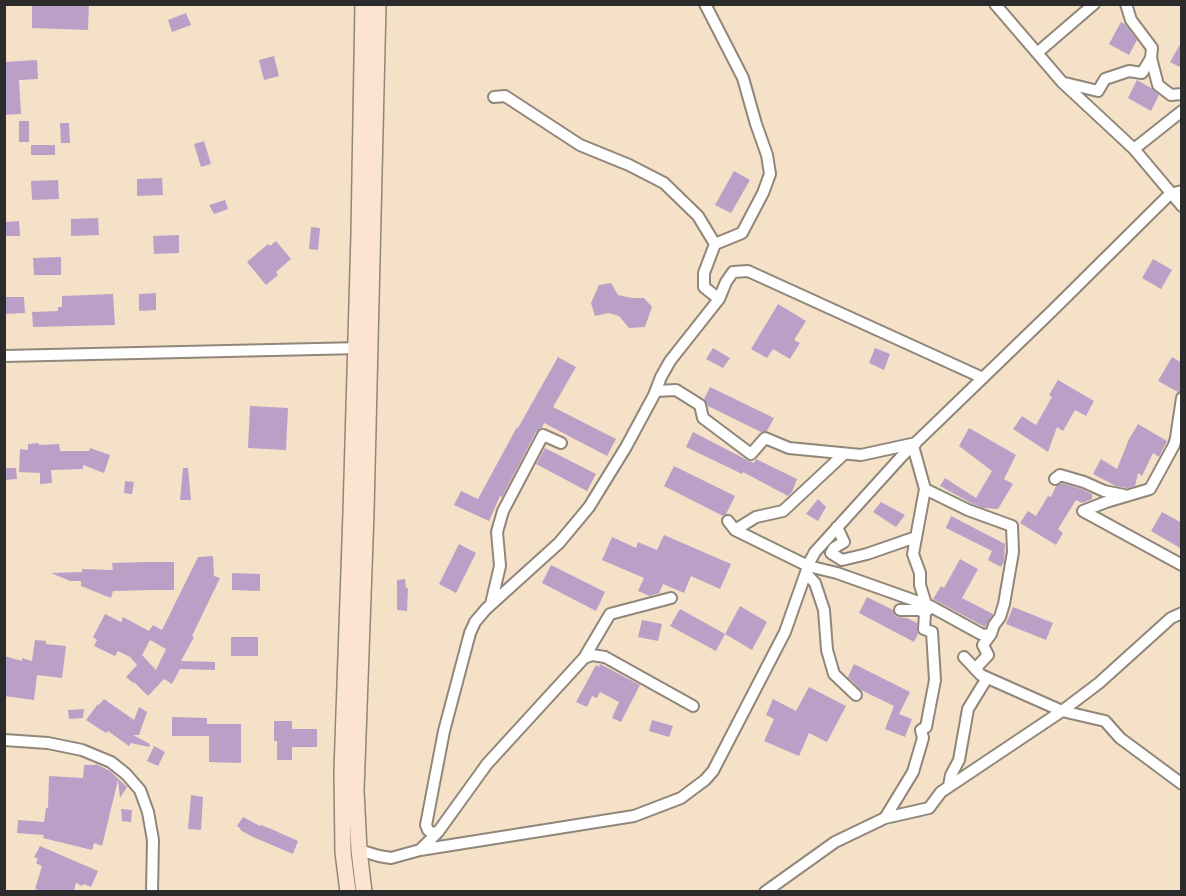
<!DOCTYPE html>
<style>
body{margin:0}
#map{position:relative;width:1186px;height:896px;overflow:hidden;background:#f4e1c8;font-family:"Balsamiq Sans",sans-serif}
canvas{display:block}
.frame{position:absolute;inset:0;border:6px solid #2b2b2b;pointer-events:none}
</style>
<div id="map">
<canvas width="1186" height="896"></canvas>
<div class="frame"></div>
</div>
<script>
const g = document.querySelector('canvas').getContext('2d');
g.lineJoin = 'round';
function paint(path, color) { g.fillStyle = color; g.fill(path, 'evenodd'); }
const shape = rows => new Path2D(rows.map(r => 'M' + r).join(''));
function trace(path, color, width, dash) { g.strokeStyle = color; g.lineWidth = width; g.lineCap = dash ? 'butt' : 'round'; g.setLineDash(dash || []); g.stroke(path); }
paint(shape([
 [32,4,89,4,88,30,32,28],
 [186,13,191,25,172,32,168,20],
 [1121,22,1125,24,1137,40,1129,55,1109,44],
 [1182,41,1182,68,1170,62],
 [274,56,279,76,264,80,259,60],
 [37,60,38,79,19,80,21,114,4,115,4,62],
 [1137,80,1151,88,1159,95,1151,111,1128,98],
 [19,121,29,121,29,142,19,142],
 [60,123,69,123,70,143,61,143],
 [204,141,211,164,201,167,194,144],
 [31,145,55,145,55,155,31,155],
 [734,171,750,180,731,213,715,205],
 [162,178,163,195,137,196,137,179],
 [58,180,59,199,32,200,31,181],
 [225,200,228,209,214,214,209,205],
 [98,218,99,235,71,236,71,219],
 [19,221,20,236,4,236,4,222],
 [311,227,320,228,318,250,309,249],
 [179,235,179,253,154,254,153,236],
 [276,241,291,259,276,272,278,275,266,285,247,262,268,244,270,246],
 [61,257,61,275,34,275,33,258],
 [1153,259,1172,270,1161,289,1142,278],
 [611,283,618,295,632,298,644,298,652,307,645,327,629,328,619,316,608,313,595,316,591,303,599,285],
 [156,293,156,310,139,311,139,294],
 [113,294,115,325,33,327,32,312,58,311,58,307,62,307,62,296],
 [4,297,24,297,25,313,4,314],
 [778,304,806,321,794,340,800,343,790,359,773,349,767,358,751,349],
 [713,348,730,358,723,368,706,359],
 [875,348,890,354,884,370,869,363],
 [558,357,576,367,553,407,616,439,607,456,544,423,542,428,536,432,502,497,500,496,489,521,454,505,461,491,478,499,517,427,518,428],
 [1172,357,1182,363,1182,391,1178,392,1158,381],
 [1058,380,1094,401,1086,416,1075,410,1063,431,1057,427,1048,452,1013,429,1022,416,1036,425,1052,397,1049,395],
 [710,387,774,418,767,431,761,432,708,406,704,399],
 [250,406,288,408,286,450,248,448],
 [1138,424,1167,441,1159,457,1153,453,1142,476,1138,473,1135,486,1127,488,1116,486,1093,474,1101,459,1117,469,1129,439],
 [969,428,1016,455,1004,479,1013,484,998,509,983,508,971,503,940,486,945,478,976,498,992,471,959,446],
 [693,432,747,460,754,463,756,459,797,479,792,492,788,496,743,472,742,474,686,447],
 [39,443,39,445,59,444,60,451,89,451,90,448,110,455,104,473,83,465,83,469,51,470,52,483,40,484,40,473,19,472,20,449,28,450,28,444],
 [545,448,596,474,587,491,536,464],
 [674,466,735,496,726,514,723,516,664,486],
 [4,468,16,468,17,479,4,480],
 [183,468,188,468,191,500,180,500],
 [125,481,134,482,132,494,124,493],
 [1062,483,1081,489,1092,494,1092,499,1082,503,1076,500,1058,529,1063,533,1056,545,1020,523,1028,511,1036,516,1048,496,1051,497,1056,486],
 [818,499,826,507,818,521,806,514],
 [881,502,905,515,896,527,873,512],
 [1162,512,1182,523,1182,549,1151,531],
 [951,516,1005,544,1004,562,1001,567,988,560,992,551,946,528],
 [664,535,731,564,720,589,691,576,684,593,663,584,659,593,650,596,638,591,644,578,602,560,612,537,636,548,638,542,657,550],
 [459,544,476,553,456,593,439,584],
 [213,556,214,576,220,578,192,636,194,637,181,661,215,662,215,670,180,669,172,684,164,679,148,696,134,682,133,683,126,677,137,665,130,657,118,651,115,656,94,646,97,640,93,637,105,614,121,622,123,617,149,631,153,625,162,630,198,557],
 [150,640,166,649,156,670,142,655],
 [960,559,978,569,962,598,993,614,985,627,933,599,941,586,944,588],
 [145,562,174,562,174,590,151,590,113,591,111,598,81,586,81,581,70,581,51,573,82,572,82,569,113,570,112,563],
 [551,565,605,592,596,611,542,583],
 [232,573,260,574,260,591,232,590],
 [405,579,406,588,408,588,407,611,397,610,397,580],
 [867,597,893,610,894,614,897,617,907,618,917,623,917,629,918,634,914,642,859,613],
 [740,606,767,622,752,650,725,634],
 [1013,607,1053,623,1046,640,1006,624],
 [680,609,725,634,716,651,670,626],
 [642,620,662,624,658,641,638,637],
 [231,637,258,637,258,656,231,656],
 [35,640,46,641,46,644,66,646,62,678,37,675,34,700,4,696,4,656,22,661,22,658,32,661],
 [600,664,640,685,621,722,612,718,619,702,600,692,597,698,592,696,587,707,576,702,596,665,599,667],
 [854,664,910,692,899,714,912,719,905,737,885,729,894,706,861,690,848,677],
 [809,687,846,706,827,742,809,733,799,756,764,741,774,719,766,715,773,699,796,711],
 [104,699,134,720,139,707,147,712,139,735,133,735,150,744,149,747,131,743,129,746,108,731,106,733,86,720,98,704,99,705],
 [84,709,83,718,69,719,68,710],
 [172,717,207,718,207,724,241,724,241,763,209,762,209,736,172,736],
 [652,720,673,726,669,737,649,731],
 [274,721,292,721,292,729,317,729,317,747,292,747,292,760,277,760,277,741,274,741],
 [154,746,165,752,158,766,147,761],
 [96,764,110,771,127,787,120,798,118,780,102,846,94,843,92,850,43,838,44,835,17,833,18,820,44,822,46,808,48,808,49,776,83,778,84,765,95,765],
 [191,795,203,797,201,830,188,829],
 [121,809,132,810,131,822,122,821],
 [243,817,260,826,260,825,269,828,298,841,293,854,253,837,240,830,241,829,237,826],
 [40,846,98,871,91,887,84,884,82,886,76,883,74,891,41,891,35,889,42,866,36,863,38,859,34,857]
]), '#baa0c7');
const minor = shape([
 [705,4,743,78,756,124,767,155,770,174,763,193,742,233,715,244],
 [995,4,1062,82,1134,149,1182,206],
 [1037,53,1094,4],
 [1151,58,1158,85,1171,95,1182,94],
 [1065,83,1098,91,1105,79,1129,71,1142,73,1151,58,1152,48,1131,20,1126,4],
 [494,97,505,96,580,145,629,165,664,183,698,216,715,244,704,273,704,287,719,299],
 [1134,149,1182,111],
 [4,356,361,348],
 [656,391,676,390,700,405,703,418,751,454,765,438,789,448,861,455,916,443],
 [1182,398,1176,438,1174,445,1150,489,1106,502,1083,511,1182,565],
 [913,446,925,489,968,510,1012,526,1013,552,1004,604,1000,617,994,625,991,634,983,645,988,655,975,669],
 [1055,479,1060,475,1084,482,1104,491,1124,495],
 [925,489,913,554,920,573,920,585,926,604],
 [728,521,735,530,756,517,783,511,844,454],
 [837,527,844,542,834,548,831,553,842,560,867,554,916,537],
 [735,530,808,566,837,573,930,606],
 [806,573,815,583,824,610,827,650,834,674,856,695],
 [491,604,500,566,497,532,503,511,543,435,561,443],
 [927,611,930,606,981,634,984,635,991,634],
 [964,657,981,675,1062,711,1105,721,1120,738,1182,784],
 [584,658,610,614,671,598],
 [4,740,48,743,82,750,111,762,126,774,140,790,148,812,153,840,152,892],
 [949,786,951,775,959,760,968,709,987,678],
 [885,818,929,808,941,792,1062,711,1099,683,1171,618,1182,613],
 [438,832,432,833,428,830,426,825,444,731,470,633,475,622,486,609,559,543,589,507,626,447,654,395,661,377,670,361,719,299,726,282,733,272,748,271,983,378],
 [359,850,379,856,391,858,420,850,634,816,681,798,705,780,713,771,785,632,810,561,815,552,902,456,1052,311,1170,194,1182,191],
 [420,850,438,832,487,764,584,658,592,655,605,657,693,706],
 [765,892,835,842,885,818,913,772,923,738,921,730,926,727,935,680,932,632,924,629,925,613,919,610,900,610]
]);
const secondary = shape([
 [348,892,343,852,342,771,351,513,359,234,363,4],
 [364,892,359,850,356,791,366,512,378,4]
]);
trace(minor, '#90867a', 14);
trace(secondary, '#90867a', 18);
trace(minor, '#fff', 10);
trace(secondary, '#fde4d1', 15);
</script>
